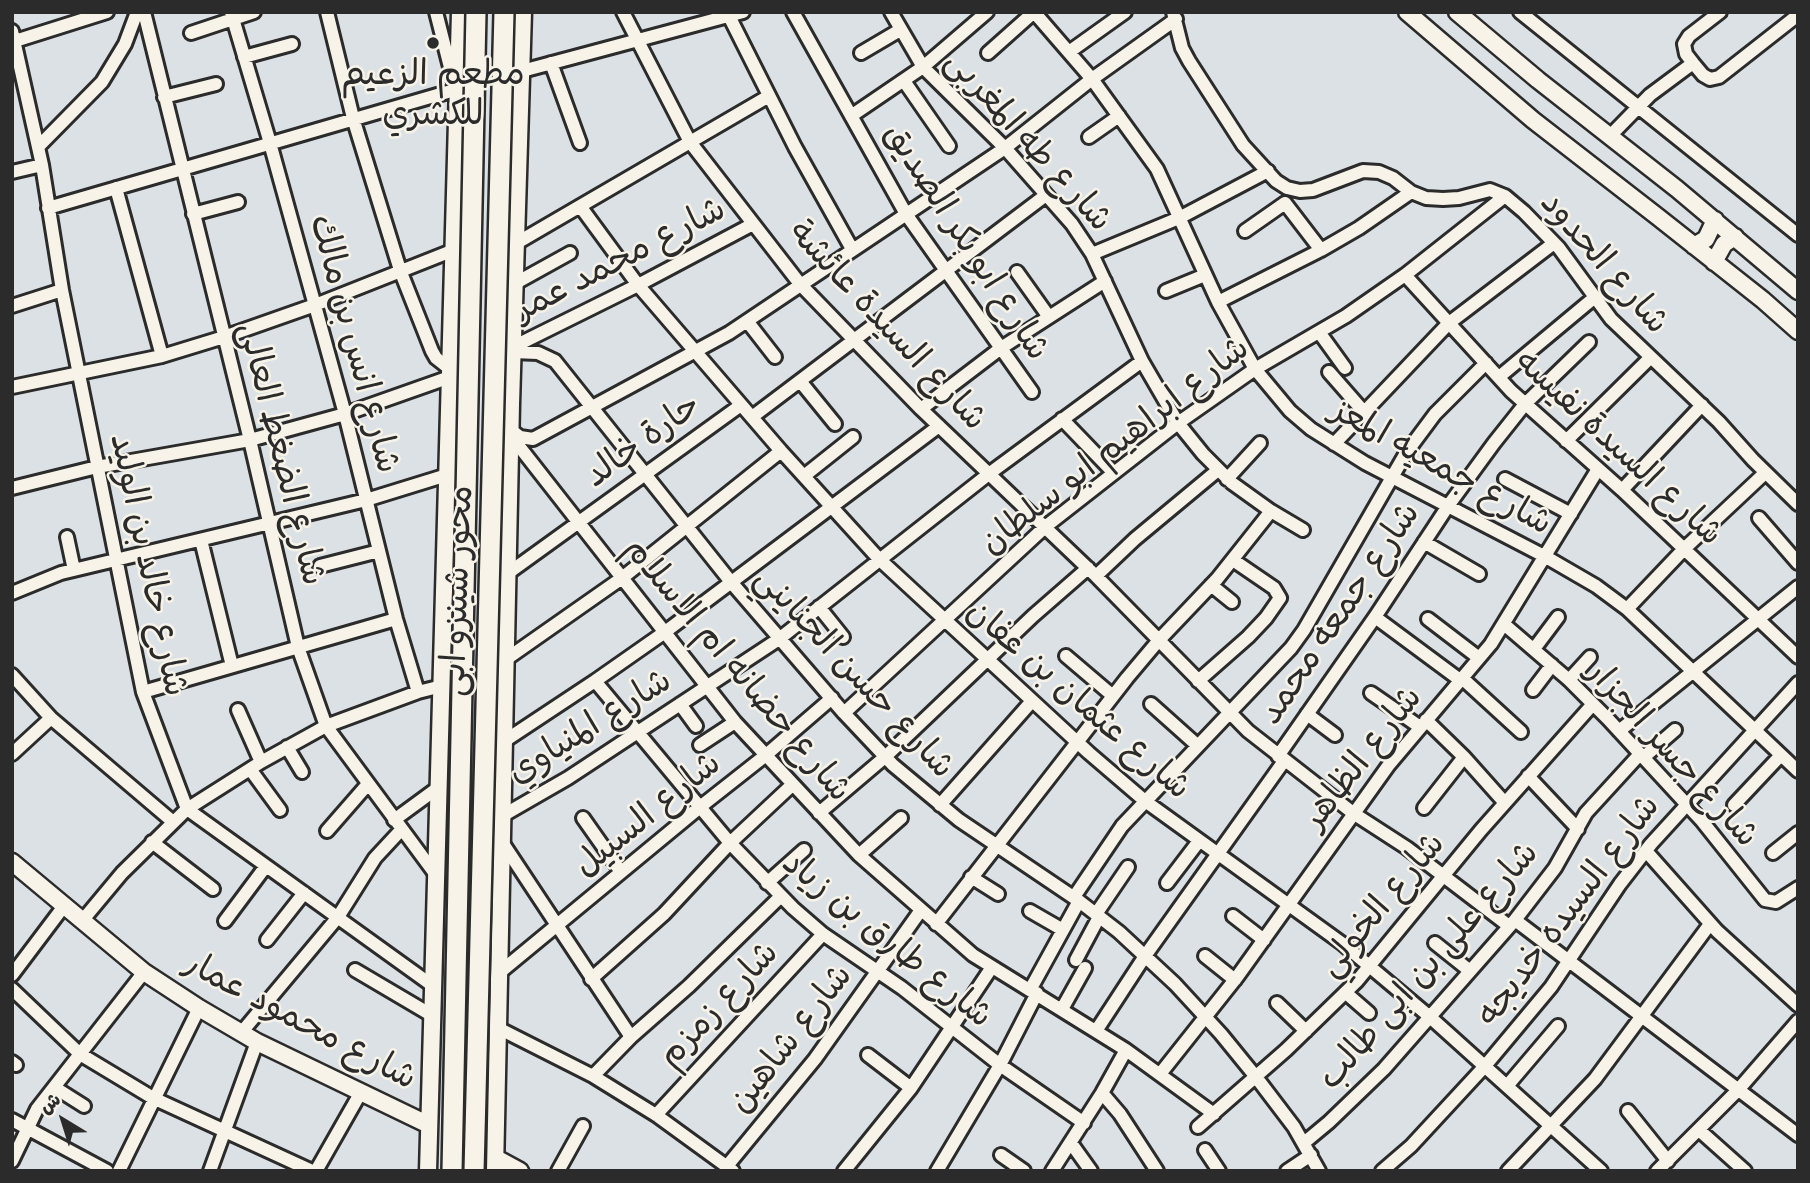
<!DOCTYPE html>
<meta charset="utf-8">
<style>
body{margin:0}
#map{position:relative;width:1810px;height:1183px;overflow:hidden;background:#dce1e6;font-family:Caveat,"Playpen Sans Arabic",sans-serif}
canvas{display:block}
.frame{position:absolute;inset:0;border:14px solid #2b2b2b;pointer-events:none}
.north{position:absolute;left:28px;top:1085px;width:70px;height:70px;-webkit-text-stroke:5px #f7f3e8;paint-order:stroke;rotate:322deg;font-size:19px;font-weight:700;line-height:28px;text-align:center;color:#2b2b2b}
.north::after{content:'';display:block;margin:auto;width:24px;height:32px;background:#2b2b2b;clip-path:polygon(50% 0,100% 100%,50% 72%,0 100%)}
</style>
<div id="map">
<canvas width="1810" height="1183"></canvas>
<div class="frame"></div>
<div class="north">ش</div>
</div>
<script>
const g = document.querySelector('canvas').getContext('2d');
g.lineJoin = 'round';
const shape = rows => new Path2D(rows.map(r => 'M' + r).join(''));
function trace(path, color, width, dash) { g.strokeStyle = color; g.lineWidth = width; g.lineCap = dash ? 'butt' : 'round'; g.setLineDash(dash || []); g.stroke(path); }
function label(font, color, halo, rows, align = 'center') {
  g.font = font + ' Caveat,"Playpen Sans Arabic",sans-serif'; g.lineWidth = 5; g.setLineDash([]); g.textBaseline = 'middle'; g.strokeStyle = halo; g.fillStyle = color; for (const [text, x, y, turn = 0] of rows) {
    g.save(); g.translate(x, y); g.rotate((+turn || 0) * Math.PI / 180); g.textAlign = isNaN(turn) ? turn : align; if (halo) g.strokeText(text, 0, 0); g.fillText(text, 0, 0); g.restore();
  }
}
const street = shape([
 [144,12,250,440,298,647,326,726,436,875],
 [231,12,270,143,345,414,396,619,418,692],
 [327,12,353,118,400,270,432,351,436,358,450,369],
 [436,12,454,83],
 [623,12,690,142,800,284,921,409,1096,576,1248,731,1353,813,1407,848,1509,926],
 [727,12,795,147,852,249],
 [793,12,906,214,1032,392],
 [891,12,923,67,1005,148,1072,224,1092,254,1142,361,1178,423,1203,454,1232,483,1271,511,1303,530],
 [1034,12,1092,79,1157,169,1218,302,1255,369,1290,411,1311,429,1365,463,1546,557,1596,586,1627,609,1798,771],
 [1173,12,1182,48,1189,61,1243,145,1276,181,1287,188,1300,191,1313,190,1363,171,1379,172,1393,178,1411,192,1426,198,1443,199,1459,198,1490,190,1505,196,1524,212,1559,248,1611,319,1719,422,1753,460,1798,504],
 [1520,12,1798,235],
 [1720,12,1689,36,1684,44,1686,54,1693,63,1703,75,1710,79,1719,77,1798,15],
 [12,31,42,165,62,290,143,692,187,809,433,986],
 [191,33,254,12],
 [15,41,107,12],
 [1069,52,1125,12],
 [861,53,900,30],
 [988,53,1034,12],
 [244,57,292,44],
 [551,63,580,143],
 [522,71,743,12],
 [904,81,949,146],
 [164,97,216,84],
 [851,116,923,67,987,12],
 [1089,137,1119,116],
 [1609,137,1650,95,1693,63],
 [38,147,102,82,125,44,137,12],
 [12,172,42,165],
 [116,188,162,356],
 [580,206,638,285,781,451,879,559,1089,753,1145,801,1343,944,1430,1017,1601,1171],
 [48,208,458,89],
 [193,214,238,202],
 [1245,231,1285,203,1321,250],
 [515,244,769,96],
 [1092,254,1179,218,1268,171],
 [1017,272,1049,317],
 [1405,275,1511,391,1622,490,1798,657],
 [514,284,570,253],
 [1166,291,1205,275],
 [1218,302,1321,250,1359,228,1411,192],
 [12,306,62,290],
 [747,321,775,357],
 [1319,332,1345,368],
 [513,347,638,285,753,224],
 [513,352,538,353,555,361,731,582,844,713,893,765,959,820,1079,901,1119,932,1175,984,1221,1034,1256,1077,1294,1127,1319,1171],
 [1329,372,1364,412],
 [1499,377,1595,297],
 [800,381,835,424],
 [12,387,162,356,224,337,315,305,454,250],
 [921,409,1001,348,1105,281],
 [752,417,1046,195],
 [1062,419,1114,473],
 [511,430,520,437,533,439,729,333,1005,148,1092,79,1176,19],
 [511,436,735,722,859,855,973,955,1126,1050,1214,1114],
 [1566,441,1650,358],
 [1334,444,1449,323,1554,243],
 [804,476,853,437],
 [1227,479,1260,443],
 [1505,479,1571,514],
 [12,488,97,467,250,440,345,414,450,377],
 [1622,490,1702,405],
 [1759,518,1798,563],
 [67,537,74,570],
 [201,540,232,666],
 [1424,542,1479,574],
 [320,566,379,551],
 [507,574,741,405],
 [1096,576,1135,539,1218,470],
 [1211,585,1232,602],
 [12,593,61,573,366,500,447,475],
 [819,607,843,637],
 [1627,609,1685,548,1765,473],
 [1375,617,1460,680],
 [1428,619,1479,658],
 [1505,625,1569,680,1608,719,1702,821,1765,900,1776,902,1798,888],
 [1534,649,1558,617],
 [1066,656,1113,696],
 [505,660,622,578,781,451],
 [12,675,51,718,172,821],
 [1462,678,1521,732],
 [1569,680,1590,657],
 [595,681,730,843,793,908,823,934,902,988,1000,1065,1084,1123],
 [1198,681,1248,637,1266,618,1280,598,1274,588,1233,560],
 [1533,690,1552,665],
 [143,692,396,619],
 [1371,693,1420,727],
 [680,704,696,726],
 [1151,704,1198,746],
 [238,710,261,762],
 [844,713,1045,527,1114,473,1178,423,1255,369,1346,316,1405,275,1505,196],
 [1307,714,1335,735],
 [1426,720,1464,757,1505,803],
 [1619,731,1798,587],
 [503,742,595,681,665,632,939,426],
 [700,745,735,722],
 [287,747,302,772],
 [12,754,51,718],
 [1278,756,1375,617,1448,506,1494,443,1525,404,1589,342],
 [1644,757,1675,730],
 [250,769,280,810],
 [1528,776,1578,829],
 [940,805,1032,701],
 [1734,805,1781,755],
 [1424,808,1464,757],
 [819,813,885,757,1033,616,1088,568],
 [502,816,568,778,779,639,990,473,1142,361],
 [583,818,621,872],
 [394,820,439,787],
 [327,831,368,784],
 [152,842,213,889],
 [502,842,631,1037],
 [1646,851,1717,931,1798,1005],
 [1773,853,1798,833],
 [859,855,901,818],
 [971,877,998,894],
 [767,883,804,850],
 [1167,883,1199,841],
 [1074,897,1122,826,1291,648,1304,630,1406,453,1435,414,1486,363],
 [1030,911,1063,930],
 [1096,914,1128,867],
 [1233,916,1264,940],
 [1515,920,1798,1135],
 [82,921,122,873,187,809,261,762,326,726,418,692,442,686],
 [225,921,266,866],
 [936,924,1127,678,1159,640,1217,579,1271,511],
 [267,940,304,893],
 [1435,943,1470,971],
 [1205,956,1235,980],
 [1076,960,1099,917],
 [355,970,433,1016],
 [499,973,700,807,766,755,832,698],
 [12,975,64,906],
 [591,979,664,914,730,843,792,785],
 [12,989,80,1054,153,1098,312,1171],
 [1030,990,1079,901],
 [1346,993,1369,1013],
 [1277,1003,1306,1031],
 [1062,1009,1085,968],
 [498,1028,593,1076,656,1115,733,1171],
 [1096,1031,1145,956,1284,761],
 [241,1033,338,917,375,858,401,830],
 [868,1055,911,1088],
 [12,1062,16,1065],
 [1160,1074,1237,977,1388,766,1491,644,1598,469],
 [593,1076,631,1037,689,986,781,896],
 [1507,1086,1558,1026],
 [54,1087,84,1106],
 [1102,1093,1120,1114,1157,1171],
 [1628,1111,1668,1161],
 [656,1115,823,934],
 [12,1120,107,1171],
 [1198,1127,1286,1050,1357,981,1481,830,1593,704],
 [1699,1130,1745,1171],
 [1305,1142,1329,1122,1384,1069,1515,920,1555,868,1586,813,1640,754],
 [1071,1143,1091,1171],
 [1205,1150,1219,1171],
 [1001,1155,1024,1171],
 [12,1161,37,1109,144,972],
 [727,1166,815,1059,921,910],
 [119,1171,199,1008],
 [210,1171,257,1042],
 [316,1171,361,1092],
 [558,1171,583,1126],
 [844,1171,911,1088,992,967],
 [937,1171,1000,1065,1037,993],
 [1052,1171,1102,1093,1126,1050],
 [1287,1171,1311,1155],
 [1382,1171,1411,1146,1485,1066,1551,987,1620,884,1651,844,1798,683],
 [1508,1171,1595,1079,1710,924],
 [1657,1171,1738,1090,1798,1021]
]);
const secondary = shape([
 [1407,12,1533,120,1658,217,1763,300,1798,331],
 [1457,12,1538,80,1677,189,1798,291],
 [1694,246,1706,239,1715,220],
 [1714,262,1724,244,1735,237],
 [12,862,144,972,199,1008,257,1042,429,1125],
 [496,1158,520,1171],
 [428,1171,460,12],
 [495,1171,511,404,523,12]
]);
trace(street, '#2b2b2b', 18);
trace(secondary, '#2b2b2b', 21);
trace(street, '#f7f3e8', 12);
trace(secondary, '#f7f3e8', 16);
const primaryBridge = shape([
 [452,1171,476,12],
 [474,1171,504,12]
]);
trace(primaryBridge, '#2b2b2b', 24, []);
trace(primaryBridge, '#f7f3e8', 19);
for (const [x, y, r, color] of [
 [433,43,7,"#2b2b2b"]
]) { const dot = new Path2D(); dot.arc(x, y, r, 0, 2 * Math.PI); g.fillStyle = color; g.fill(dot); trace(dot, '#f7f3e8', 2.5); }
label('35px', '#2b2b2b', '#f7f3e8', [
 ["مطعم الزعيم",433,75],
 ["للكشري",433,115]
]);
label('35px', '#2b2b2b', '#f7f3e8', [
 ["شارع طه المغربى",1028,141,48],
 ["شارع ابو بكر الصديق",966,242,57],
 ["شارع محمد عمر",620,260,-27],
 ["شارع الحدود",1604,263,49],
 ["شارع السيدة عائشة",887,326,47],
 ["شارع انس بن مالك",354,344,75],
 ["حارة خالد",643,441,-36],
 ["شارع ابراهيم ابو سلطان",1115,446,-38],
 ["شارع السيدة نفيسه",1618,448,43],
 ["شارع الضغط العالى",281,454,76],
 ["شارع جمعيه المعز",1441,467,29],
 ["شارع خالد بن الوليد",148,565,78],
 ["محور شينزو ابى",458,591,-88],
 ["شارع جمعه محمد",1340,614,-56],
 ["شارع حضانه ام الاسلام",737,670,50],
 ["شارع حسن الجنايني",854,673,47],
 ["شارع عثمان بن عفان",1078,700,41],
 ["شارع المنياوي",590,727,-32],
 ["شارع جسر الجزار",1672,754,48],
 ["شارع الظاهر",1363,758,-52],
 ["شارع السبيل",648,815,-39],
 ["شارع الخولي",1382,905,-50],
 ["شارع السيده خديجه",1569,911,-53],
 ["شارع طارق بن زياد",887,940,39],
 ["شارع على بن ابى طالب",1429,966,-49],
 ["شارع زمزم",719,1005,-47],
 ["شارع محمود عمار",300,1021,28],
 ["شارع شاهين",791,1039,-52]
]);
</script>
